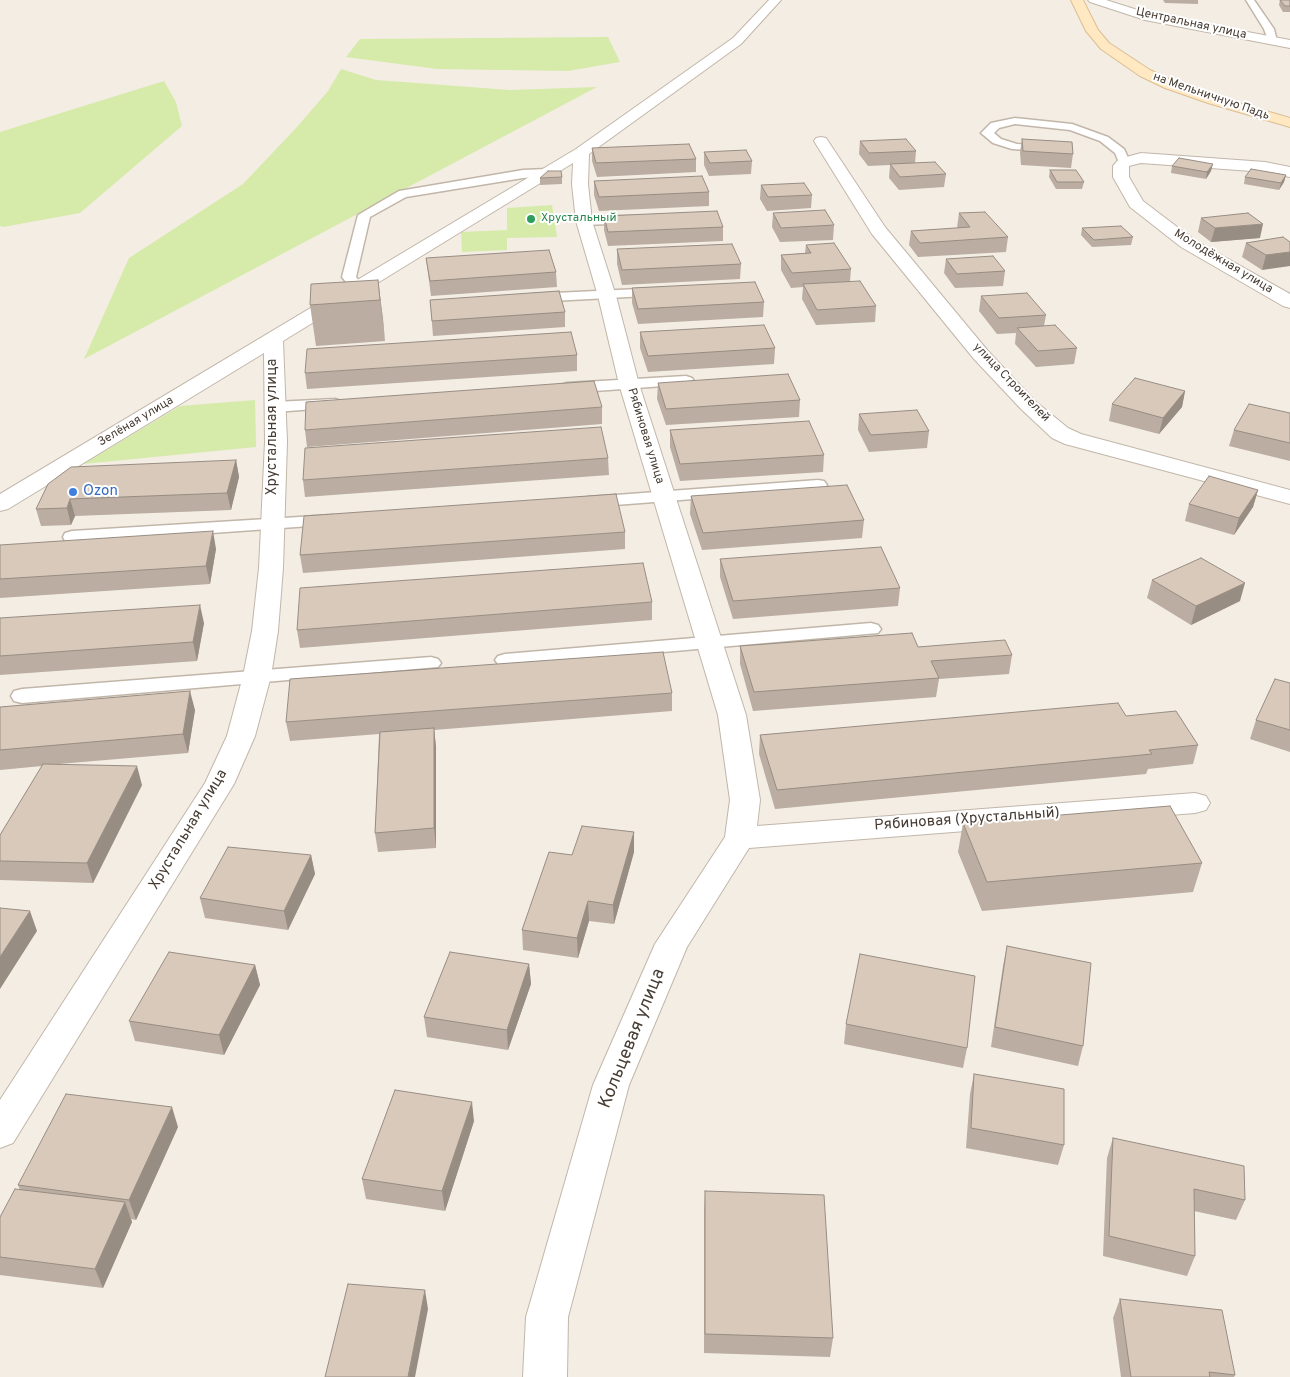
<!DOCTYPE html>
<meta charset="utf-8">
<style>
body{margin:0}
canvas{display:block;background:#f3ede4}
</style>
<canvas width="1290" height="1377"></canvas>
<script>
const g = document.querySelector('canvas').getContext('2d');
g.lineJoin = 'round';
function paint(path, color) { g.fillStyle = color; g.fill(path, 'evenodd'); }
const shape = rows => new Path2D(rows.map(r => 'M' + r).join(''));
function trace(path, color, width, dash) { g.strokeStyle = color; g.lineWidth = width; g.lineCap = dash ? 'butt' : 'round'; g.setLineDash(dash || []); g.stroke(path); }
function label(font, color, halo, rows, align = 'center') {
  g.font = font + ' Overpass,sans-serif'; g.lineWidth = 4; g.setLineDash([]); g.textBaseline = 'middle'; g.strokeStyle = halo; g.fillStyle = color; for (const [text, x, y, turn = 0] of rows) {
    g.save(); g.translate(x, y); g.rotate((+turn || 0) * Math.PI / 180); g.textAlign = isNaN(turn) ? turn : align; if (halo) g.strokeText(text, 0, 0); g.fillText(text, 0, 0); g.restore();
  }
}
paint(shape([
 [608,37,620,62,568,71,437,69,346,57,360,39],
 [341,69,376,80,510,90,597,87,84,359,129,258,243,184,297,127,328,91],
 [164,81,176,102,182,126,80,213,3,227,0,226,0,132],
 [552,205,557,237,507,238,507,250,462,252,461,232,507,230,507,208],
 [255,400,256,447,83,464,180,406]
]), '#d6eba9');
const lane = shape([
 [1246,0,1254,0,1274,29,1277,41,1275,43,1269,43,1264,29,1246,0],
 [1015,118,1072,124,1108,137,1124,149,1130,162,1124,166,1120,165,1115,153,1100,141,1070,130,1015,124,999,128,994,133,1001,139,1017,144,1047,146,1049,148,1043,151,1012,149,993,143,981,133,991,123,1015,118],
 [547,169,553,173,551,176,523,178,406,197,370,217,356,277,365,288,363,291,353,291,342,277,358,215,399,191,523,170,547,169],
 [632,216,637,217,638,220,637,223,584,225,578,221,584,217,632,216],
 [660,288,665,289,667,292,665,295,533,302,528,301,526,298,528,295,533,294,660,288],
 [686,376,692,378,694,381,692,384,567,393,561,391,559,388,561,385,567,383,686,376],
 [335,399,341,401,343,404,341,407,275,412,269,410,267,407,269,404,275,402,335,399],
 [818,480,824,481,827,485,824,489,589,507,583,506,580,502,583,498,589,497,818,480],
 [332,515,338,516,341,520,338,524,72,543,65,541,63,537,65,533,72,531,332,515],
 [871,623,878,625,881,629,878,633,505,666,498,664,495,660,498,656,505,654,871,623],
 [431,657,438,659,441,663,438,667,22,703,14,701,11,696,14,691,22,689,431,657]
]);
const street = shape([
 [769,0,781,0,741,44,589,154,588,184,592,221,616,296,639,384,746,715,760,800,757,826,1195,793,1206,796,1210,803,1206,810,1195,813,749,848,687,947,629,1085,568,1317,567,1377,523,1377,526,1317,593,1085,655,944,725,837,730,800,718,715,619,384,598,296,576,221,572,184,573,163,283,341,287,442,283,568,278,631,271,676,255,736,234,784,13,1143,0,1148,0,1100,205,783,227,736,243,676,252,631,259,568,265,442,264,353,8,509,0,511,0,494,576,149,733,38,769,0],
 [1088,0,1106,0,1147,13,1290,40,1290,48,1145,20,1090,2,1088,0],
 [821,137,826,138,885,227,988,351,1035,401,1068,428,1081,434,1290,490,1290,504,1065,444,1052,438,1021,409,974,359,872,234,814,141,816,138,821,137],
 [1141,153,1265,162,1290,167,1290,177,1265,172,1141,163,1129,166,1129,177,1143,201,1193,239,1290,294,1290,308,1283,306,1181,247,1130,207,1113,177,1113,166,1119,159,1141,153]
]);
const secondary = shape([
 [1071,0,1083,0,1098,30,1109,43,1150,70,1175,82,1218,97,1290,118,1290,127,1208,103,1165,88,1140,76,1101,49,1086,31,1071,0]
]);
trace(lane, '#c2b6a9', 3);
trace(street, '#c2b6a9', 2);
trace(secondary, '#dbbe91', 2);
paint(lane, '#fff');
paint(street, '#fff');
paint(secondary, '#ffe8c2');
paint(shape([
 [1163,0,1198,0,1198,4,1165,3],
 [1280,0,1290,0,1290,12,1283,12,1279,5],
 [1022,139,1073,154,1071,168,1021,165,1020,152],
 [860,141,916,151,915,163,946,174,944,187,899,190,889,178,890,165,868,166,859,154],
 [592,148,696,159,696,172,597,177,592,161],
 [704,152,752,161,751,174,709,176,704,165],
 [1172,166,1211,171,1206,179,1171,173],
 [1050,170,1084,182,1082,189,1056,189,1049,177],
 [1286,175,1284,182,1279,190,1244,184,1245,177],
 [562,177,562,184,540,185,540,178],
 [594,181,709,192,709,206,599,211,594,195],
 [761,185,812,195,811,208,767,211,760,199],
 [773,213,834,225,833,240,780,242,772,227],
 [959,213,1008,237,1006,252,918,257,909,245,911,231,957,228],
 [604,216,723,227,723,241,608,246,604,230],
 [1201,218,1260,238,1211,242,1198,232],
 [1082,228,1133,237,1131,245,1092,247,1081,235],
 [1283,237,1262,270,1242,257,1246,243],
 [806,245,851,269,850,281,876,306,875,322,816,325,802,299,803,287,791,288,781,270,781,255,805,253],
 [617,249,741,264,740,279,622,285,617,264],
 [426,258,556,272,557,287,431,296],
 [946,259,1005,271,1003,286,955,288,944,273],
 [378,280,385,341,316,346,310,305],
 [632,288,764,302,763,317,638,324,632,303],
 [981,296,1046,315,1044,326,1077,348,1074,364,1036,367,1015,344,1016,333,997,334,979,311],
 [430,300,565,312,565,327,433,336],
 [640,332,775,348,774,364,648,372,640,348],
 [577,355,577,371,307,389,305,373],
 [658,383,800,400,799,417,666,425,657,399],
 [1185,391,1182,407,1159,434,1109,421,1112,404],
 [602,407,602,424,307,447,305,430],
 [1290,413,1290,461,1229,446,1234,430],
 [859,414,929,431,927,448,869,452,858,430],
 [670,430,824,455,823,472,680,481,670,447],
 [608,458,609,475,305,497,303,480],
 [236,460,239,477,231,510,75,516,71,525,41,526,36,509,48,484],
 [1258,490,1253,507,1234,535,1185,521,1189,504],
 [691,496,864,520,862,538,702,550,690,514],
 [625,532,625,549,303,573,300,555],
 [0,545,216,549,210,584,0,598],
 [720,559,900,588,898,606,733,619,720,577],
 [1152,580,1240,601,1191,625,1147,598],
 [652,602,652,620,300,648,297,630],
 [0,618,204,623,197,661,0,675],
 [740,646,918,647,1012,655,1009,674,939,679,936,697,753,711,740,664],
 [1290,683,1290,752,1250,739,1256,720],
 [672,693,672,711,434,730,436,747,436,848,378,852,375,833,379,734,290,741,286,722],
 [0,707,195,710,188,753,59,764,142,785,93,883,0,880,0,835,42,766,0,770],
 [1126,716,1198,745,1193,764,1148,769,1146,774,775,809,759,754,760,735],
 [963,823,1202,863,1193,892,982,911,958,852],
 [634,832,634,852,614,924,589,921,578,958,523,950,522,930,572,855],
 [311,855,315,874,288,930,205,918,200,898],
 [1007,946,1083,1046,1078,1066,991,1047,1003,966],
 [529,964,531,984,508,1050,427,1037,424,1017],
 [255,965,260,985,224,1055,135,1041,129,1021],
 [846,1024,967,1048,963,1068,844,1044],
 [974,1074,1064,1145,1058,1165,966,1148,970,1094],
 [474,1121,445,1211,366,1199,362,1179],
 [178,1127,136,1220,131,1219,132,1222,103,1288,0,1275,0,1217,20,1190,18,1185],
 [1113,1138,1245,1200,1236,1220,1194,1211,1195,1256,1187,1276,1103,1256,1107,1158],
 [705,1191,833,1338,830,1357,704,1353,704,1211],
 [1120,1299,1235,1375,1234,1377,1121,1377,1113,1318]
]), '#bbada1');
paint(shape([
 [1213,164,1211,171,1206,179,1207,172],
 [1286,175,1284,182,1279,190,1281,183],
 [1263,224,1260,238,1211,242,1215,228],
 [1290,252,1290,266,1262,270,1266,255],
 [378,280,383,319,385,341,380,300],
 [1185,391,1182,407,1159,434,1163,418],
 [236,460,239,477,231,510,227,493],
 [1258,490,1253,507,1234,535,1239,518],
 [70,499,75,516,71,525,67,508],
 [213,531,216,549,210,584,206,566],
 [1245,583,1240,601,1191,625,1196,606],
 [200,605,204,623,197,661,193,642],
 [190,691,195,710,188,753,183,734],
 [434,728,436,747,436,848,434,828],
 [137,766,142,785,93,883,87,863],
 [634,832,634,852,614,924,613,905],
 [311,855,315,874,288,930,284,911],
 [588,901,589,921,578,958,577,938],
 [30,911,37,931,0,989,0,957],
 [529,964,531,984,508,1050,507,1030],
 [255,965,260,985,224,1055,219,1035],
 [472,1102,474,1121,445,1211,442,1191],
 [172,1107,178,1127,136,1220,129,1200],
 [125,1202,132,1222,103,1288,95,1269],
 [425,1290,428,1309,415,1377,408,1377]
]), '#988d83');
const building = shape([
 [1280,0,1290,0,1290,6,1285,6,1280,0],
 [906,139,916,151,869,153,860,141,906,139],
 [1022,139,1072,142,1073,154,1023,151,1022,139],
 [689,144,696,159,596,163,592,148,689,144],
 [746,150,752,161,710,163,704,152,746,150],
 [1179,158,1213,164,1207,172,1172,166,1179,158],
 [935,162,946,174,900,177,890,164,935,162],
 [1251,169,1286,175,1281,183,1245,177,1251,169],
 [1050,170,1076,170,1084,182,1057,182,1050,170],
 [548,171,561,171,562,177,540,178,548,171],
 [702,176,709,192,599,197,594,181,702,176],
 [804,183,812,195,768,197,761,185,804,183],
 [825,210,834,225,781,228,773,213,825,210],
 [717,211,723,227,608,232,604,216,717,211],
 [985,212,1008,237,920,243,911,231,970,227,959,213,985,212],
 [1248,213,1263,224,1215,228,1201,218,1248,213],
 [1121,226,1133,237,1094,240,1082,228,1121,226],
 [1283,237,1290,242,1290,252,1266,255,1246,243,1283,237],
 [834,243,851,269,792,273,781,255,811,253,806,245,834,243],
 [732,244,741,264,622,270,617,249,732,244],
 [549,250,556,272,430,281,426,258,549,250],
 [993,256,1005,271,957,274,946,259,993,256],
 [378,280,380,300,310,305,311,284,378,280],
 [860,281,876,306,817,310,803,284,860,281],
 [755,282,764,302,638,309,632,288,755,282],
 [559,291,565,312,432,321,430,300,559,291],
 [1027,293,1046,315,999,318,981,296,1027,293],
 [764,325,775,348,648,356,640,332,764,325],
 [1055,325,1077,348,1038,351,1017,328,1055,325],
 [571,332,577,355,305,373,307,349,571,332],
 [788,374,800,400,666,409,658,383,788,374],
 [1135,378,1185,391,1163,418,1112,404,1135,378],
 [594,381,602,407,305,430,306,402,594,381],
 [1249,404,1290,413,1290,443,1234,430,1249,404],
 [917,410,929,431,871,435,859,414,917,410],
 [809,421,824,455,680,464,670,430,809,421],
 [601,427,608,458,303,480,305,448,601,427],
 [236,460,227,493,70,499,67,508,36,509,48,484,71,467,236,460],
 [1209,476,1258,490,1239,518,1189,504,1209,476],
 [847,485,864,520,703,533,691,496,847,485],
 [616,494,625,532,300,555,304,516,616,494],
 [213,531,206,566,0,579,0,545,213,531],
 [881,547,900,588,733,601,720,559,881,547],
 [1201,558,1245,583,1196,606,1152,580,1201,558],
 [643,563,652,602,297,630,300,588,643,563],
 [200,605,193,642,0,656,0,618,200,605],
 [912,633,918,647,1005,640,1012,655,931,661,939,678,754,692,740,646,912,633],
 [663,652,672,693,286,722,290,679,663,652],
 [1275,679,1290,683,1290,730,1256,720,1275,679],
 [190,691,183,734,0,750,0,707,190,691],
 [1118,703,1126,716,1176,711,1198,745,1149,750,1152,754,777,790,760,735,1118,703],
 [434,728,434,828,375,833,380,732,434,728],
 [43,764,137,766,87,863,0,861,0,835,43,764],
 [1170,806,1202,863,987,882,963,823,1170,806],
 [582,826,634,832,613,905,588,901,577,938,522,930,549,852,572,855,582,826],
 [228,847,311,855,284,911,200,898,228,847],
 [0,908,30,911,0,957,0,908],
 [1007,946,1091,963,1083,1046,995,1027,1007,946],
 [169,952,255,965,219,1035,129,1021,169,952],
 [450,952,529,964,507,1030,424,1017,450,952],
 [860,954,975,976,967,1048,846,1024,860,954],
 [974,1074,1064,1089,1064,1145,971,1128,974,1074],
 [395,1090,472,1102,442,1191,362,1179,395,1090],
 [66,1094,172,1107,129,1200,18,1185,66,1094],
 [1113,1138,1244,1166,1245,1200,1194,1189,1195,1256,1109,1236,1113,1138],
 [15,1189,125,1202,95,1269,0,1257,0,1217,15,1189],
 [705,1191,824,1195,833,1338,705,1334,705,1191],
 [348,1284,425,1290,408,1377,325,1377,348,1284],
 [1120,1299,1222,1310,1235,1375,1209,1372,1210,1377,1131,1377,1120,1299]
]);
paint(building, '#d9c9bb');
trace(building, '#988d83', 1);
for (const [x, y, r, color] of [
 [531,219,5,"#2e9e5b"],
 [73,492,5,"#3f7fe0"]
]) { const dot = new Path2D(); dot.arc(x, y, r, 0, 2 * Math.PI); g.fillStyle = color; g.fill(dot); trace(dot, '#fff', 2); }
label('12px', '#463c33', '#fff', [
 ["Центральная улица",1191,24,12],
 ["на Мельничную Падь",1211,97,19],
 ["Молодёжная улица",1223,262,31],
 ["улица Строителей",1011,383,46],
 ["Зелёная улица",136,422,-31],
 ["Рябиновая улица",645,436,73]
]);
label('12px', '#27864d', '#fff', [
 ["Хрустальный",541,219]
], 'left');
label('15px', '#463c33', '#fff', [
 ["Хрустальная улица",273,427,-90],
 ["Рябиновая (Хрустальный)",967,820,-4],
 ["Хрустальная улица",189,830,-59]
]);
label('15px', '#366cbe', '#fff', [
 ["Ozon",83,492]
], 'left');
label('18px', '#463c33', '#fff', [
 ["Кольцевая улица",633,1039,-68]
]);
</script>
